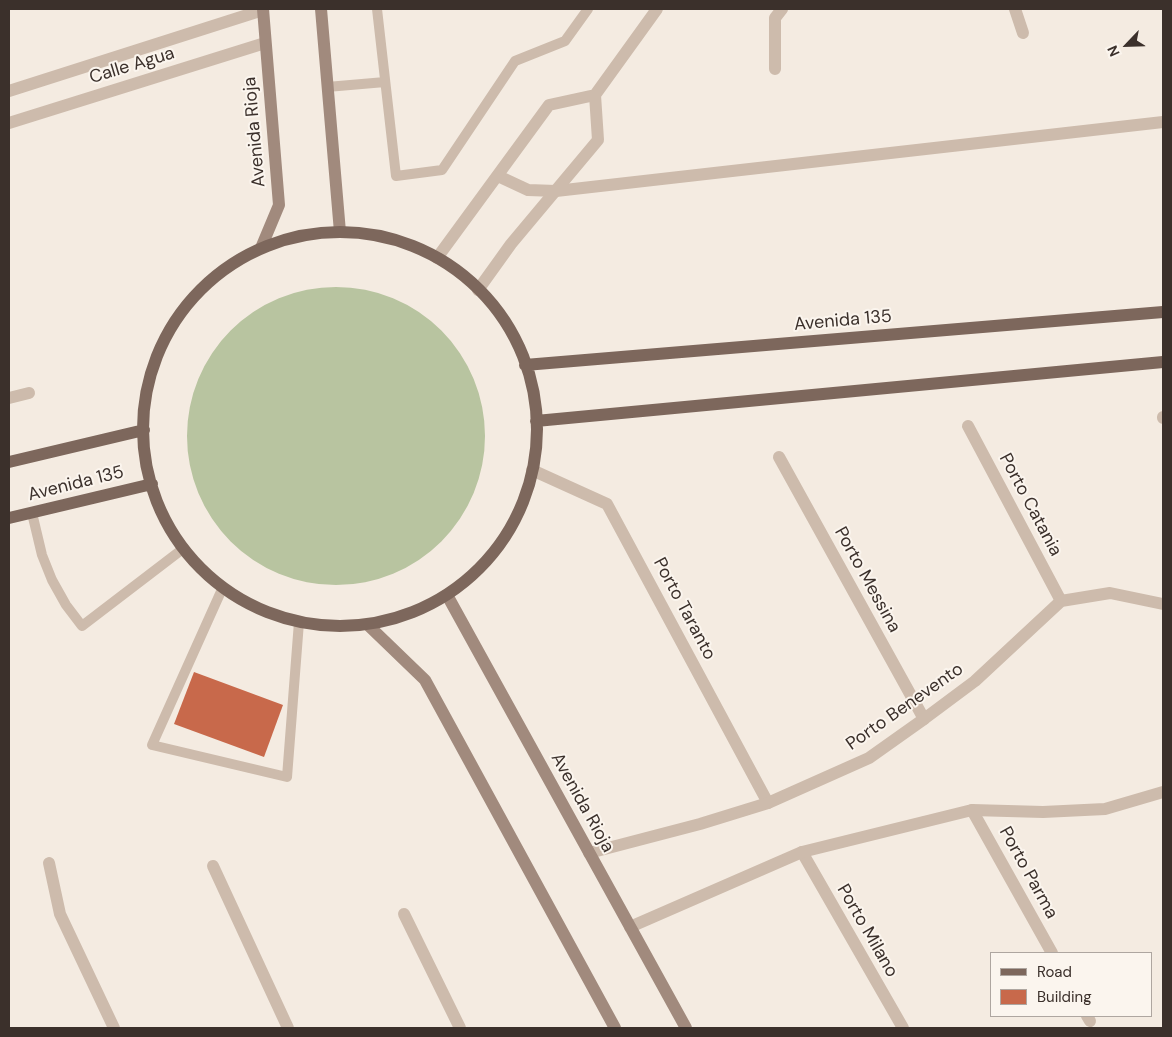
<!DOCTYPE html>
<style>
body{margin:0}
#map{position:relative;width:1172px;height:1037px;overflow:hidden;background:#f4ebe1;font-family:"DM Sans",sans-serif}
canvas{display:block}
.frame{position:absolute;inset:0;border:10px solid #3b302b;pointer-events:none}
.legend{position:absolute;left:990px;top:952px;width:162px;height:65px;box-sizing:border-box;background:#fbf5ee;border:1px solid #aea6a0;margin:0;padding:6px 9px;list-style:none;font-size:15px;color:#3b302b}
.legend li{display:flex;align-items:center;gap:10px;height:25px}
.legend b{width:25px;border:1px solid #aea6a0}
.north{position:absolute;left:1102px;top:20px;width:50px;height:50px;-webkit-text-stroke:4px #fbf5ee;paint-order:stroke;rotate:246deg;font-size:14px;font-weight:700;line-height:20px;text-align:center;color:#3b302b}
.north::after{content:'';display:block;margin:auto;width:18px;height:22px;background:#3b302b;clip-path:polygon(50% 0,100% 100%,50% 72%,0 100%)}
</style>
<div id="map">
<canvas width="1172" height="1037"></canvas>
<div class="frame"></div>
<ul class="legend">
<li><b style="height:6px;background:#7d675c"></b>Road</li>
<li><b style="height:14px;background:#c8694b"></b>Building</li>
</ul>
<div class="north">N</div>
</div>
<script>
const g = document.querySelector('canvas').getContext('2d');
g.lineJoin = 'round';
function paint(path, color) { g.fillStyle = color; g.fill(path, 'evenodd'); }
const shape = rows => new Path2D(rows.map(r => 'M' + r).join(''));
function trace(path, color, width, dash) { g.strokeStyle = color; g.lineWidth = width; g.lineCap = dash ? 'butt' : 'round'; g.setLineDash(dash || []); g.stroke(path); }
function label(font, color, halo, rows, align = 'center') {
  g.font = font + ' "DM Sans",sans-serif'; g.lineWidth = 4; g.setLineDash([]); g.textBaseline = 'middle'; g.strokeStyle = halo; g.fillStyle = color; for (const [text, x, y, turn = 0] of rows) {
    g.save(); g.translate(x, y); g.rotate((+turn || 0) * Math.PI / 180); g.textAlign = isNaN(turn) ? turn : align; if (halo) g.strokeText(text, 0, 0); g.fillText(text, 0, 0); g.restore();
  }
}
paint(shape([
 '187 436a149 149 0 1 1 298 0a149 149 0 1 1-298 0Z'
]), '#b8c4a0');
paint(shape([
 [194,672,283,705,264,757,174,724]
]), '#c8694b');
trace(shape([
 [377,9,396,176,442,170,515,61,565,41,588,9],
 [327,87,385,82],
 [32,513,42,555,52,580,66,605,82,626,184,548],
 [223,587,152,745,287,777,299,622]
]), '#cdbbac', 10);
trace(shape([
 [1015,9,1023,33],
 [775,69,775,18,782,9],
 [498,176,528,190,556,191,1163,122],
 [9,398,29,393],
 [1163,417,1163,418],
 [968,426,1061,601],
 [779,457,924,719],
 [532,470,607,504,768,803],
 [972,810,1052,953],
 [802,852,903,1028],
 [49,863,60,914,114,1028],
 [213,866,288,1028],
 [404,914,460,1028],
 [1087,1016,1090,1021]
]), '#cdbbac', 12);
trace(shape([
 [9,91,263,10],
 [595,95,657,9],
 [9,123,265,43],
 [437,258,549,105,595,95],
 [478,290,511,244,598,140,595,95],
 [589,853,700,824,768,803,869,758,924,719,975,681,1061,601,1110,593,1163,604],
 [630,927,802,852,972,810,1043,812,1105,809,1163,792]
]), '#cdbbac', 12);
trace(shape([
 [321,9,340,232],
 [261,248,279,205,263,9],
 [447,595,686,1028],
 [368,625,425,680,615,1028]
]), '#a18a7d', 12);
trace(shape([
 '143 429a197 197 0 1 1 394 0a197 197 0 1 1-394 0Z',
 [525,365,1163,312],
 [536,421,1163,362],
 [9,462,144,430],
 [9,518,152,484]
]), '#7d675c', 12);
label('18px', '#3b302b', '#fbf5ee', [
 ["Calle Agua",132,66,-17],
 ["Avenida Rioja",255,132,-95],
 ["Avenida 135",843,321,-5],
 ["Avenida 135",76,484,-14],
 ["Porto Catania",1030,505,62],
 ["Porto Messina",867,580,61],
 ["Porto Taranto",684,609,62],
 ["Porto Benevento",905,707,-35],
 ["Avenida Rioja",582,803,61],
 ["Porto Parma",1028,873,61],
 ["Porto Milano",867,931,60]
]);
</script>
